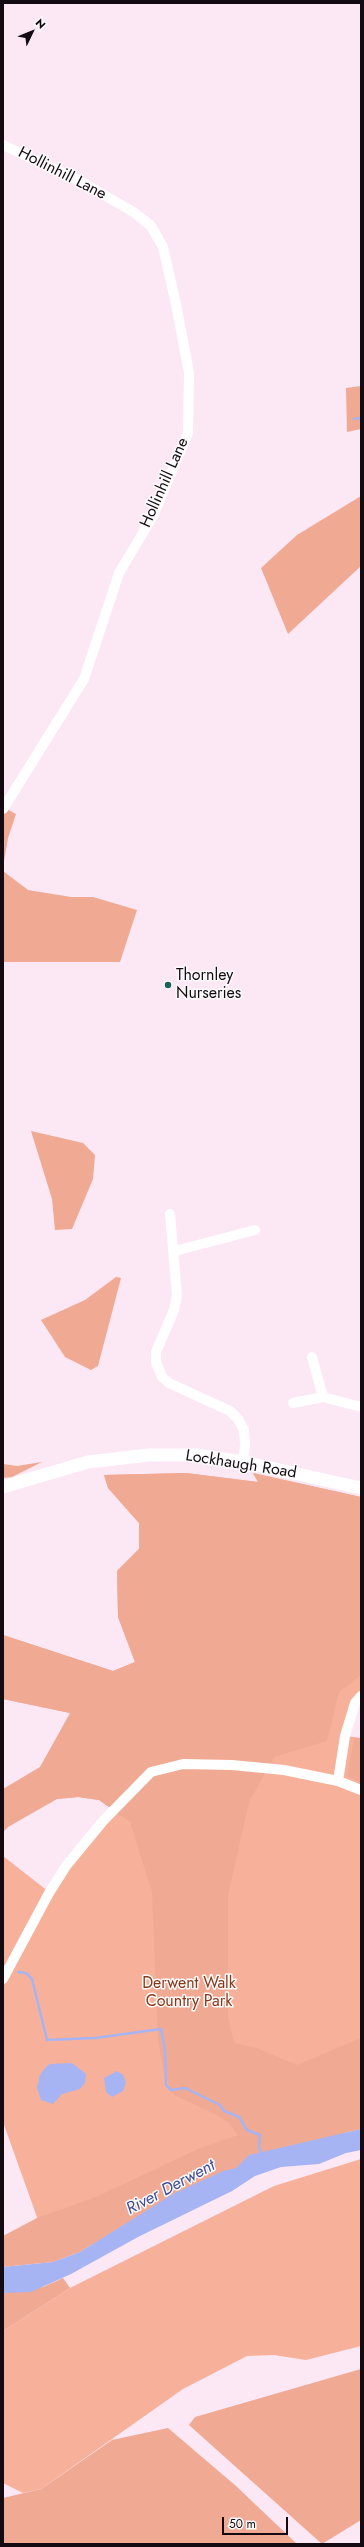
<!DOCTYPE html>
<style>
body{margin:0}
#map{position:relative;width:364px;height:2547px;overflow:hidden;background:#fce7f5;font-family:Jost,sans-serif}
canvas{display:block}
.frame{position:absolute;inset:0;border:4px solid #140a12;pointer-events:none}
.north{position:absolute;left:12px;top:12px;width:40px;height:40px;-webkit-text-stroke:3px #fbfbfb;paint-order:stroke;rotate:47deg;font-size:11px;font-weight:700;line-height:16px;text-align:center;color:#140a12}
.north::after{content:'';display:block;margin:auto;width:14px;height:18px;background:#140a12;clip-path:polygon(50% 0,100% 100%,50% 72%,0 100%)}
.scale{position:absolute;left:222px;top:2517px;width:66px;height:18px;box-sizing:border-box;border:2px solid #140a12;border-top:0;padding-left:5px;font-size:12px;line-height:14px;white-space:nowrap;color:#140a12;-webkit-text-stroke:3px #fbfbfb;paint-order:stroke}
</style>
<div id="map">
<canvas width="364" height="2547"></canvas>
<div class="frame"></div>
<div class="north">N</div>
<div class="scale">50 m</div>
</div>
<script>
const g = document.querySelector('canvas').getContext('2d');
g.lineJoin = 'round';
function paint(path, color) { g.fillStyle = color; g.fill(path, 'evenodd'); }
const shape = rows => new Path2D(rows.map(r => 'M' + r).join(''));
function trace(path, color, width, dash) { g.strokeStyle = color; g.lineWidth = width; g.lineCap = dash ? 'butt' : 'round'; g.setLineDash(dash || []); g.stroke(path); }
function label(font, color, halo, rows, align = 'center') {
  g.font = font + ' Jost,sans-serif'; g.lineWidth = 3; g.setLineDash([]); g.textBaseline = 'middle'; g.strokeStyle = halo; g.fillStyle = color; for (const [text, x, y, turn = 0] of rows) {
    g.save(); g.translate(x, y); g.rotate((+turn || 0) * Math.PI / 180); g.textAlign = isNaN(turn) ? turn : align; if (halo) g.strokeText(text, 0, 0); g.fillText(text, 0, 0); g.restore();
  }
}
paint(shape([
 [186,1473,258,1482,253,1473,361,1497,361,1696,346,1736,361,1738,361,2129,349,2131,53,2262,3,2122,3,1856,49,1892,113,1810,99,1800,78,1797,57,1799,70,1713,3,1699,3,1635,113,1671,135,1662,118,1617,117,1571,139,1549,139,1523,108,1488,104,1475],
 [361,2159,361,2346,306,2360,274,2355,247,2356,183,2389,41,2489,23,2493,3,2483,3,2331,70,2288,274,2186]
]), '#f7b19a');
paint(shape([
 [361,386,361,429,347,432,346,388],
 [361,496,361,566,288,634,261,568,297,535],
 [3,807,16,814,8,838,3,867],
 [3,871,28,890,71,897,93,897,137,910,120,962,3,962],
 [31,1131,83,1143,95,1155,93,1179,72,1229,55,1230,52,1199],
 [116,1277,121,1278,98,1366,91,1370,65,1357,41,1320,85,1300],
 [42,1462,12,1477,3,1478,3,1464,17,1466],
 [186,1473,258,1482,253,1473,361,1497,361,1675,339,1692,327,1741,274,1757,249,1802,228,1895,228,2018,234,2043,256,2048,297,2065,361,2038,361,2129,249,2155,236,2168,223,2171,173,2194,80,2252,53,2262,3,2267,3,2236,37,2218,96,2197,198,2149,238,2135,229,2123,217,2115,174,2095,165,2076,158,2041,152,1892,130,1822,99,1800,78,1797,57,1799,8,1827,3,1832,3,1789,40,1767,70,1713,3,1699,3,1635,113,1671,135,1662,118,1617,117,1571,139,1549,139,1523,108,1488,104,1475],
 [354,1738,361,1738,361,1783,347,1776],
 [63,2278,70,2288,3,2331,3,2293,43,2287],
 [361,2369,361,2520,322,2544,189,2425,195,2417],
 [168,2428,236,2486,297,2544,3,2544,3,2498,41,2489,112,2440]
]), '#f0a992');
paint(shape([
 [72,2063,86,2074,85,2083,80,2089,62,2094,53,2104,41,2100,37,2088,40,2075,46,2067,50,2064],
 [117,2071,123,2075,126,2082,123,2091,112,2097,106,2092,104,2078],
 [361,2129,361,2150,346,2153,319,2164,281,2167,255,2176,232,2191,138,2237,71,2274,31,2292,3,2293,3,2267,53,2262,80,2252,173,2194,223,2171,236,2168,249,2155]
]), '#a6b4f3');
trace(shape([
 [354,419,361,418],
 [18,1972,26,1973,32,1979,47,2040,95,2038,161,2029,165,2050,166,2085,171,2090,185,2088,220,2105,224,2111,239,2117,247,2130,260,2135,259,2148,262,2156]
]), '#a6b4f3', 2.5);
trace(shape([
 [3,145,80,181,135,213,151,226,163,247,176,304,189,373,188,433,153,516,119,573,84,679,3,809],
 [170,1214,177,1296,174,1310,156,1352,156,1362,162,1377,169,1383,230,1411,238,1419,244,1430,245,1445,243,1462],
 [175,1251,255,1230],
 [312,1357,323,1397,361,1407],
 [293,1403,323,1397],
 [338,1781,361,1790],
 [3,1979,49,1893,66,1866,103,1821,151,1772,183,1764,232,1765,284,1770,338,1781,345,1736,355,1703,361,1696]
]), '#fff', 10);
trace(shape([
 [3,1487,88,1462,149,1455,196,1455,243,1462,361,1488]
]), '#fff', 13);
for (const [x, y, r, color] of [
 [168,985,4,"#1b6358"]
]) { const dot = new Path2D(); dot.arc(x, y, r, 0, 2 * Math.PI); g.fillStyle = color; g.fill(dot); trace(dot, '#fbfbfb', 1.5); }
label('16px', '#140a12', '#fbfbfb', [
 ["Hollinhill Lane",62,174,27],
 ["Hollinhill Lane",165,483,-66],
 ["Lockhaugh Road",241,1465,9]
]);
label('16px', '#140a12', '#fbfbfb', [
 ["Thornley",176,976],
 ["Nurseries",176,994]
], 'left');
label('16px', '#893719', '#fbfbfb', [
 ["Derwent Walk",189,1984],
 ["Country Park",189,2002]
]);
label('italic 17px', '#424d97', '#fbfbfb', [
 ["River Derwent",171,2188,-28]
]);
</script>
